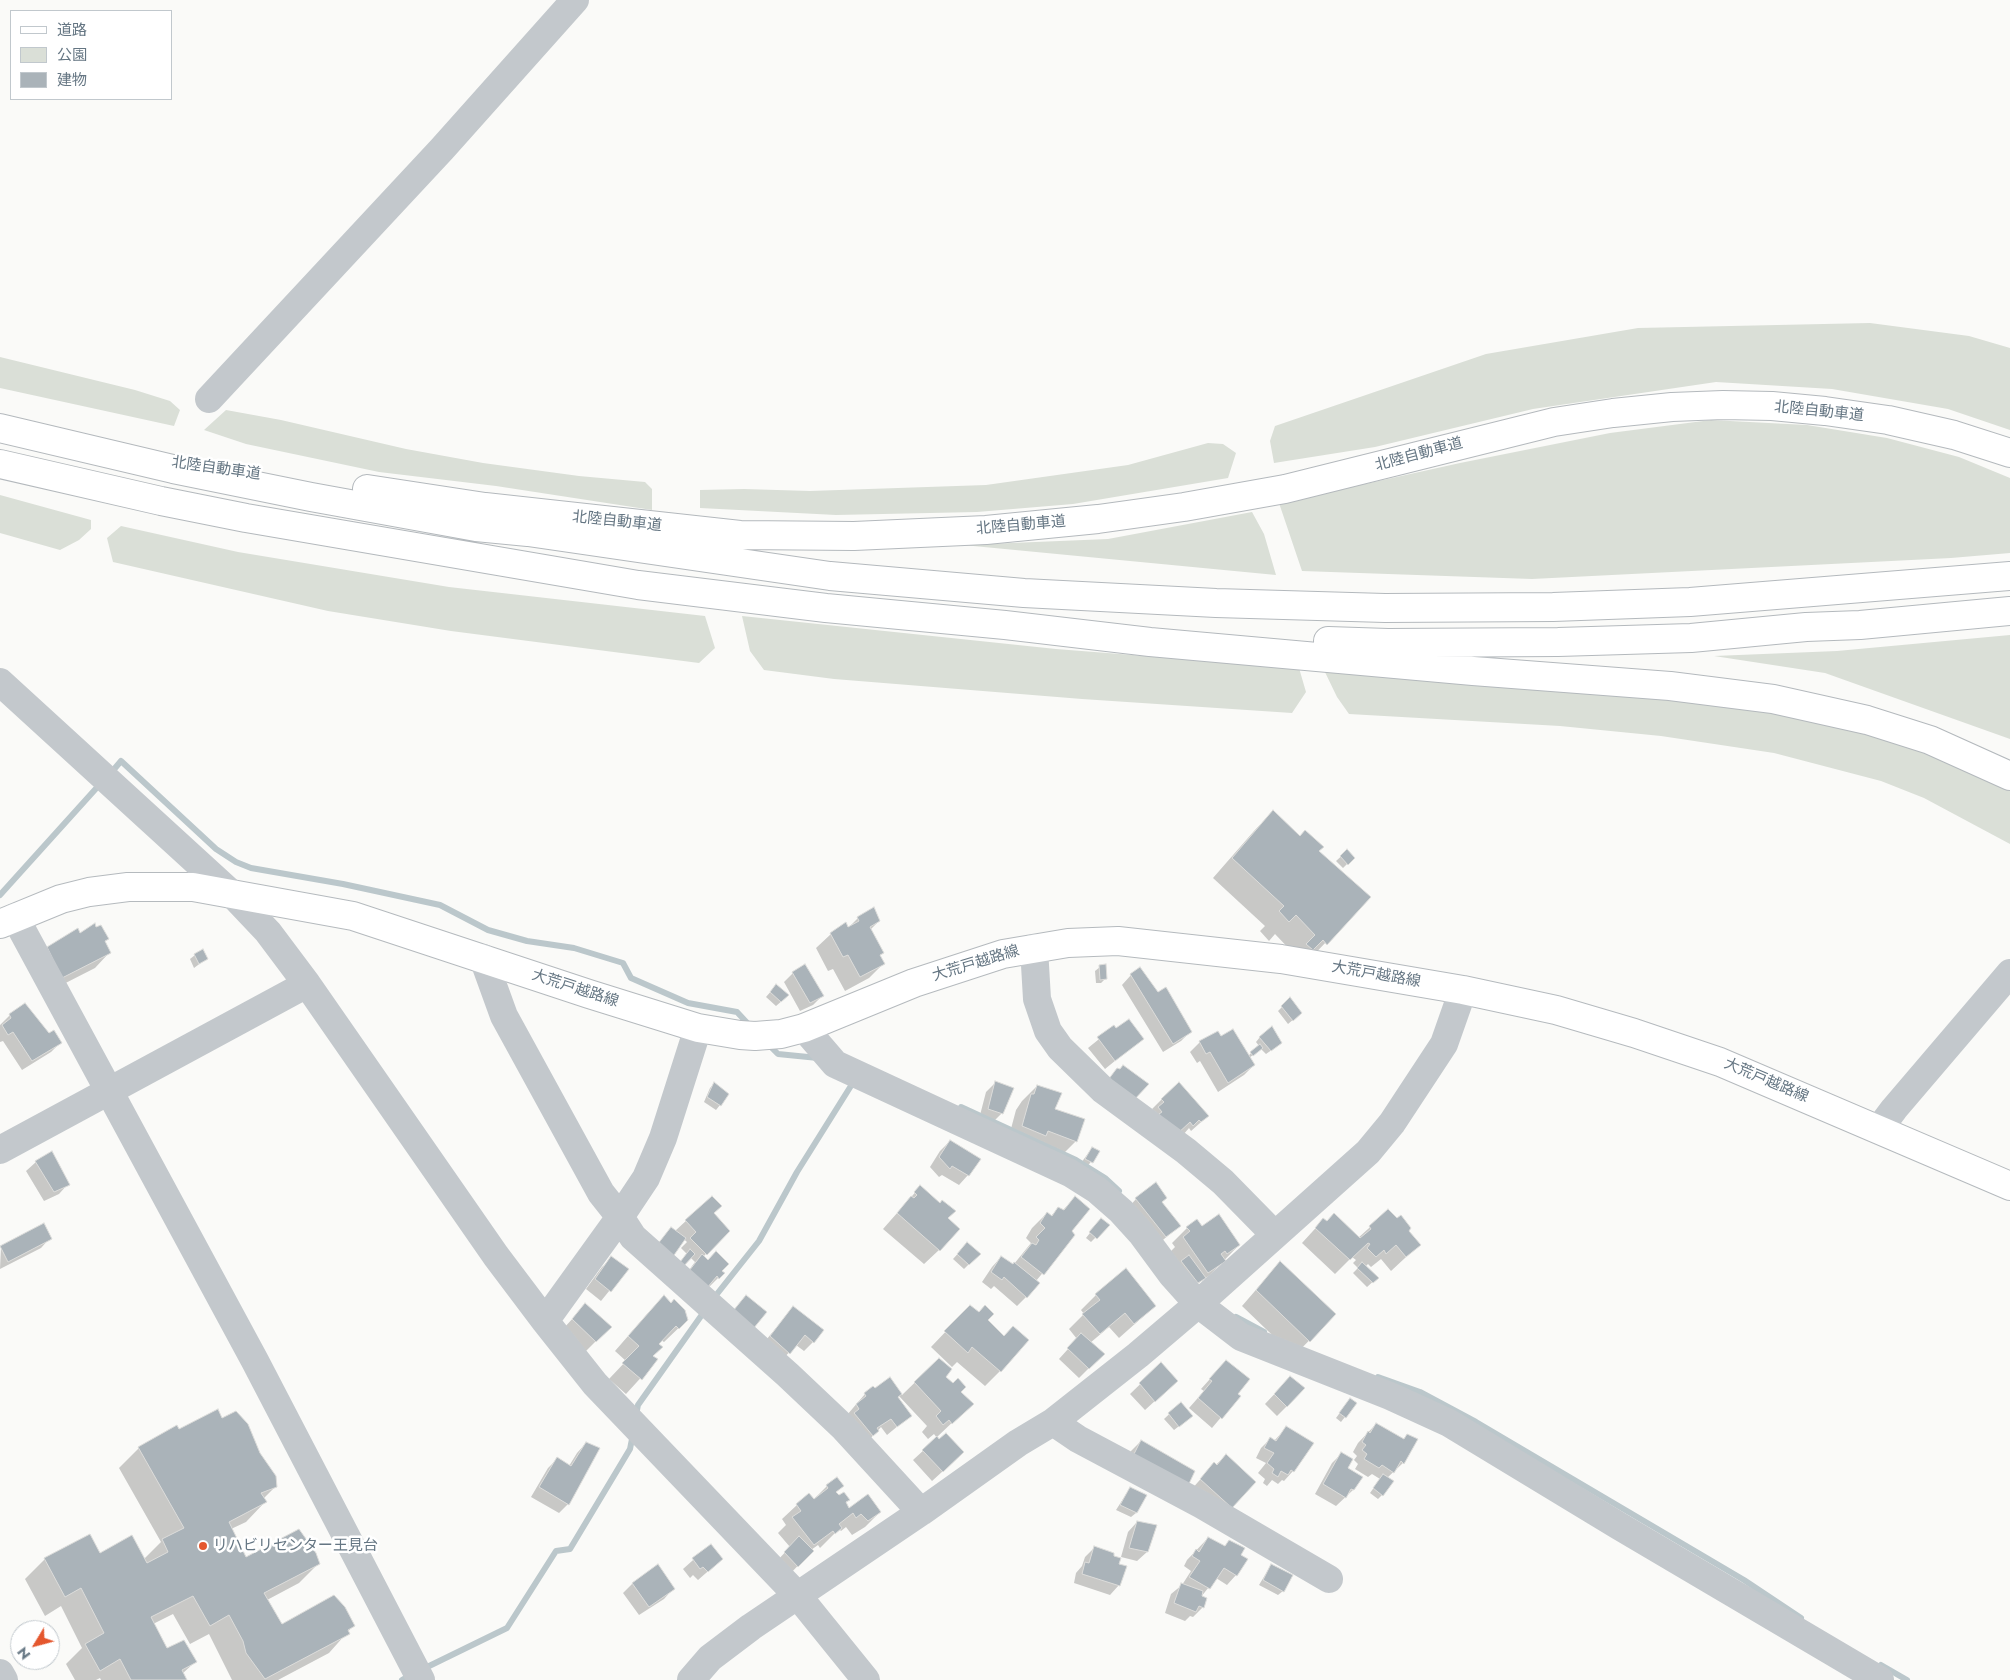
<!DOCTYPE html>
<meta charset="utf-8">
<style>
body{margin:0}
#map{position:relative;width:2010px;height:1680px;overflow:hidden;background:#fafaf8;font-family:Jost,"Noto Sans JP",sans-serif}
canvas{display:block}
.legend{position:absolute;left:10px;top:10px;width:162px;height:90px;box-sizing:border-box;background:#fff;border:1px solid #c1c8cd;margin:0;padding:6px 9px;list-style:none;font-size:15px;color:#657683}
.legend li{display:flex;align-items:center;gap:10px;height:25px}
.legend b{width:25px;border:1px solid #c1c8cd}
.north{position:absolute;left:10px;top:1620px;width:50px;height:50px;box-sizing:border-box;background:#fff;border:1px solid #c1c8cd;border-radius:50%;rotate:233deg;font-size:14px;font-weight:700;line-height:20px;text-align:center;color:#657683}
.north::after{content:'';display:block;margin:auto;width:18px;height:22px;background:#e4572e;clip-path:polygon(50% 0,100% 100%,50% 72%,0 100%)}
</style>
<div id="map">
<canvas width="2010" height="1680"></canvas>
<ul class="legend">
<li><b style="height:6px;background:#fff"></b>道路</li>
<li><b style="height:14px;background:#dadfd7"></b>公園</li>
<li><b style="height:14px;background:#aab3b9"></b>建物</li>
</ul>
<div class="north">N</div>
</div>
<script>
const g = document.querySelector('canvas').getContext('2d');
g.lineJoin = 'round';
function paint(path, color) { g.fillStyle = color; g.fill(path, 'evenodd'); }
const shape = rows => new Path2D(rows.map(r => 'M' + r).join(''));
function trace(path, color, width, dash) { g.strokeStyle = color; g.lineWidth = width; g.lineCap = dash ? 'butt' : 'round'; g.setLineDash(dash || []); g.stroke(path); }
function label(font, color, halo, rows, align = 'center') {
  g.font = font + ' Jost,"Noto Sans JP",sans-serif'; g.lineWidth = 5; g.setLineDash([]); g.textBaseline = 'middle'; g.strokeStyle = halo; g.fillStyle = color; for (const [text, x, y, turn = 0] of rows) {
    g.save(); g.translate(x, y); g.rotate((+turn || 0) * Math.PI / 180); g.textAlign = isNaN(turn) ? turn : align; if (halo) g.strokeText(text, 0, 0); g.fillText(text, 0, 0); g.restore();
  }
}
paint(shape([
 [1870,323,1969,336,2010,348,2010,430,1948,409,1832,389,1716,382,1533,409,1375,447,1274,463,1270,441,1275,426,1486,354,1638,328],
 [0,357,135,390,170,401,180,410,174,426,0,388],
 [226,410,281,420,406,449,483,463,579,476,645,482,652,489,652,510,496,486,379,472,246,444,204,430],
 [1711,420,1807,425,1887,438,1959,457,2010,478,2010,553,1951,558,1532,579,1302,571,1279,503,1460,463,1610,433],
 [1208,443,1223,444,1236,453,1228,478,1073,504,977,512,836,515,700,508,700,490,744,489,810,491,986,485,1128,465],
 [0,495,91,520,91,529,79,540,60,550,0,533],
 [1252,512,1264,534,1276,575,963,545,1108,539],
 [121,526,238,552,449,587,705,616,715,648,699,663,451,631,328,611,113,562,107,538],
 [742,616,1056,649,1299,668,1306,692,1292,713,1082,699,834,679,764,670,750,651],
 [2010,635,2010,739,1825,673,1714,656,1837,651],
 [1323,668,1604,690,1771,709,1864,730,1927,752,2010,791,2010,844,1924,798,1881,781,1774,753,1661,736,1560,726,1349,714,1337,697]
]), '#dadfd7');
paint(shape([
 [1273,811,1300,837,1369,897,1306,963,1296,956,1275,934,1269,941,1260,931,1265,926,1213,878,1254,831],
 [1347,851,1353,858,1343,868,1336,861],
 [858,918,879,921,870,930,882,953,879,956,883,964,869,978,845,991,833,969,828,971,816,948,831,934,848,928],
 [96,928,108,939,104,942,109,953,95,968,48,992,33,962,47,948],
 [195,955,206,959,194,968,190,959],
 [1100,967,1106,978,1101,983,1096,983,1095,971],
 [793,973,822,996,813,1005,800,1011,784,982],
 [1131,975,1158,994,1191,1031,1181,1041,1163,1052,1122,985],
 [772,990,783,1000,776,1006,766,997],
 [1290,999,1301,1013,1288,1024,1278,1011],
 [25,1005,48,1035,60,1043,51,1052,22,1070,3,1041,0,1042,0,1025,10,1015],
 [1114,1027,1116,1030,1142,1039,1105,1069,1088,1048],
 [1220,1037,1248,1056,1259,1046,1256,1042,1260,1037,1276,1047,1266,1054,1261,1049,1249,1058,1254,1065,1244,1075,1218,1092,1200,1061,1197,1063,1190,1052,1200,1042],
 [995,1083,1002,1113,992,1123,979,1119,986,1092],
 [714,1084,720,1105,716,1110,704,1102,710,1088],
 [1037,1086,1076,1141,1061,1156,1008,1140,1016,1110,1022,1101],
 [1162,1099,1208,1116,1191,1131,1189,1128,1183,1135,1152,1109],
 [950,1141,968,1175,959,1185,942,1175,939,1177,930,1167,940,1151],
 [1092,1148,1098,1152,1087,1167,1081,1163],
 [36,1162,68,1184,59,1194,44,1201,26,1171],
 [920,1187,947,1218,939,1250,924,1264,883,1229],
 [712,1197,712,1213,728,1231,703,1257,723,1273,709,1287,681,1281,695,1262,681,1248,687,1242,675,1231],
 [1075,1198,1070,1231,1074,1235,1036,1281,1026,1297,1017,1306,994,1286,991,1289,982,1282,992,1267,1001,1257,1012,1265,1014,1264,1031,1243,1026,1238,1032,1228,1047,1213,1051,1216,1059,1208,1062,1211],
 [1136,1199,1161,1203,1179,1226,1156,1246,1127,1209],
 [1388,1211,1419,1245,1391,1271,1381,1259,1371,1267,1368,1264,1365,1267,1377,1278,1367,1287,1353,1273,1358,1268,1353,1263,1356,1260,1352,1257,1335,1274,1302,1243,1323,1220,1358,1238],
 [1097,1224,1108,1225,1091,1242,1086,1238],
 [1187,1228,1239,1245,1210,1275,1193,1287,1169,1253,1175,1247,1172,1243],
 [50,1238,41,1248,0,1269,1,1247],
 [963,1248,979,1254,964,1269,953,1259],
 [612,1258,627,1269,601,1301,586,1289,602,1267],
 [1280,1262,1335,1314,1294,1356,1242,1306],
 [1096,1295,1155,1306,1119,1338,1109,1327,1090,1343,1103,1354,1079,1378,1059,1359,1077,1339,1069,1329,1084,1314,1081,1310],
 [585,1305,610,1327,586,1351,563,1329],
 [970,1306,986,1320,1000,1371,985,1386,957,1362,952,1367,931,1347],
 [793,1308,813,1342,804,1351,796,1345,780,1362,761,1346],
 [649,1312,687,1320,664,1342,661,1340,658,1345,652,1357,657,1360,626,1394,609,1379,626,1361,615,1351],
 [939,1359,944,1377,959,1392,957,1418,937,1437,953,1462,932,1481,913,1460,937,1438,934,1434,928,1439,922,1432,927,1426,899,1396,897,1398,910,1416,887,1435,881,1427,868,1441,847,1415,865,1394,873,1387,875,1390,890,1379,902,1395],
 [1226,1361,1236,1394,1239,1396,1212,1428,1189,1408,1204,1391,1201,1389],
 [1161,1364,1167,1390,1145,1410,1130,1394],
 [1281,1387,1304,1389,1277,1416,1265,1404],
 [1350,1399,1355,1404,1341,1422,1336,1418],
 [1180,1404,1187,1420,1174,1430,1164,1419],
 [222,1420,276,1486,263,1499,265,1502,246,1522,231,1529,246,1559,319,1563,299,1583,267,1600,282,1625,353,1626,329,1653,278,1680,232,1680,209,1634,190,1644,173,1614,153,1624,166,1650,195,1662,182,1674,185,1680,101,1680,100,1678,96,1680,75,1680,66,1664,82,1648,61,1606,45,1616,25,1579,45,1559,99,1555,144,1559,161,1542,119,1468,139,1448,178,1431],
 [1376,1424,1403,1440,1407,1435,1416,1440,1403,1463,1387,1478,1382,1495,1378,1499,1370,1493,1380,1479,1372,1474,1368,1477,1355,1469,1358,1464,1354,1460,1357,1456,1353,1452,1358,1443],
 [1286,1428,1293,1471,1284,1481,1282,1480,1278,1484,1272,1480,1267,1486,1263,1483,1265,1479,1258,1473,1266,1463,1256,1458,1261,1448,1270,1439,1274,1441],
 [1141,1441,1142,1478,1124,1468,1131,1451],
 [586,1443,568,1504,559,1513,531,1497,548,1468,557,1459,569,1466,577,1453],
 [1342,1453,1353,1490,1336,1506,1315,1494,1332,1463],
 [1226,1456,1231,1507,1191,1490,1205,1474],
 [827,1486,842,1486,835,1493,849,1510,880,1512,865,1527,852,1535,846,1527,841,1531,839,1529,820,1548,818,1545,811,1550,812,1551,788,1576,775,1563,790,1547,778,1533,786,1525,782,1519,797,1505,813,1500],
 [1130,1488,1145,1495,1136,1513,1131,1517,1116,1510],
 [1137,1522,1147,1552,1137,1561,1121,1557,1128,1532],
 [1208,1538,1224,1547,1229,1542,1239,1555,1236,1575,1227,1585,1216,1578,1201,1597,1203,1607,1193,1617,1190,1616,1185,1621,1165,1613,1171,1594,1182,1585,1191,1571,1184,1566,1187,1560],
 [710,1545,722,1559,698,1580,693,1575,690,1578,683,1569],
 [1094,1548,1112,1557,1117,1565,1119,1585,1110,1595,1074,1583,1076,1573,1082,1566,1085,1557],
 [1271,1565,1283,1591,1278,1595,1259,1585],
 [657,1566,673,1589,664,1599,639,1615,623,1593,632,1584]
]), '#0003');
trace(shape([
 [110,774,121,761,216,849,236,862,251,868,343,884,440,905,488,930,527,941,574,948,623,963,631,978,688,1003,737,1012,750,1026],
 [0,895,101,783],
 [768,1044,778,1054,818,1058],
 [961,1107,1076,1160,1105,1178,1119,1191],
 [713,1299,759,1241,797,1172,854,1081],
 [1236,1317,1264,1332],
 [1378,1377,1420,1392,1476,1422,1744,1580,1801,1618],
 [636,1415,638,1405,706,1309],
 [1881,1665,1907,1680],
 [423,1669,507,1628,556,1551,570,1549,630,1449,633,1434],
 [402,1680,412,1674]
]), '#bbc7cb', 6);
const building = shape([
 [1273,810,1300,836,1305,830,1324,847,1319,851,1371,897,1327,945,1323,940,1313,950,1306,944,1315,935,1296,915,1289,922,1279,911,1284,906,1232,858,1273,810],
 [1347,849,1355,858,1348,865,1340,856,1347,849],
 [874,907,880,921,870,927,884,953,880,955,885,964,860,977,848,955,843,957,830,933,846,922,848,927,859,921,857,917,874,907],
 [95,923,96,927,101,925,109,939,105,941,111,953,62,978,47,947,78,928,80,933,95,923],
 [203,949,208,959,199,964,194,954,203,949],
 [805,964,824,996,810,1003,792,972,805,964],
 [1106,964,1107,979,1100,980,1099,965,1106,964],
 [1140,967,1158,992,1166,987,1192,1032,1173,1044,1130,974,1140,967],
 [776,984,789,995,781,1002,770,992,776,984],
 [1290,997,1302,1013,1293,1021,1281,1006,1290,997],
 [25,1003,49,1033,54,1030,62,1043,32,1061,13,1032,8,1035,2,1025,11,1018,9,1014,25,1003],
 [1129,1019,1144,1039,1115,1061,1097,1037,1114,1025,1116,1028,1129,1019],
 [1272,1026,1282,1043,1271,1051,1259,1037,1272,1026],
 [1233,1029,1255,1065,1228,1083,1210,1052,1206,1054,1199,1041,1218,1031,1221,1036,1233,1029],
 [1260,1044,1263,1048,1253,1056,1250,1052,1260,1044],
 [1123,1065,1149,1084,1133,1101,1108,1080,1117,1068,1120,1069,1123,1065],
 [995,1081,1014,1088,1003,1114,988,1109,995,1081],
 [714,1082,729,1094,721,1106,707,1097,714,1082],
 [1179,1082,1209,1116,1201,1122,1199,1120,1193,1126,1190,1122,1176,1135,1159,1114,1162,1112,1158,1107,1164,1102,1161,1099,1179,1082],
 [1037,1085,1062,1093,1055,1109,1085,1119,1077,1142,1048,1131,1046,1136,1022,1126,1031,1094,1034,1094,1037,1085],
 [950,1140,981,1159,969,1176,952,1166,950,1169,939,1157,950,1140],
 [1092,1147,1100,1151,1093,1163,1085,1159,1092,1147],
 [52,1151,70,1185,54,1192,35,1161,52,1151],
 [1156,1182,1167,1198,1162,1202,1181,1226,1166,1237,1135,1198,1156,1182],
 [920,1185,940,1203,942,1200,956,1211,948,1218,960,1229,940,1251,897,1213,911,1196,914,1198,917,1195,914,1192,920,1185],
 [712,1196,722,1206,714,1213,730,1231,707,1255,690,1238,696,1232,685,1220,712,1196],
 [1075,1196,1090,1209,1072,1231,1075,1235,1044,1275,1021,1257,1032,1243,1036,1245,1039,1240,1036,1237,1045,1228,1040,1223,1047,1212,1052,1216,1058,1207,1064,1210,1075,1196],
 [1388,1209,1397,1218,1401,1215,1411,1228,1409,1231,1421,1245,1406,1257,1396,1245,1386,1254,1384,1250,1376,1257,1367,1248,1370,1244,1368,1243,1350,1260,1315,1228,1323,1218,1327,1221,1334,1213,1360,1238,1371,1229,1369,1226,1388,1209],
 [1219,1214,1240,1245,1227,1254,1225,1251,1221,1254,1226,1261,1208,1273,1183,1237,1190,1231,1186,1227,1197,1219,1202,1226,1219,1214],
 [1101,1218,1110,1225,1097,1239,1089,1232,1101,1218],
 [44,1223,52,1239,8,1262,0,1246,44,1223],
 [671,1227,686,1238,672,1258,657,1245,671,1227],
 [967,1242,981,1254,969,1265,957,1254,967,1242],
 [690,1249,695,1254,681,1269,677,1266,690,1249],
 [716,1251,729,1264,722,1271,725,1273,719,1279,717,1276,707,1288,689,1271,702,1254,708,1260,716,1251],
 [1189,1255,1206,1278,1198,1283,1181,1261,1189,1255],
 [611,1256,629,1269,611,1292,595,1279,611,1256],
 [1001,1256,1013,1264,1014,1262,1040,1283,1027,1298,1004,1277,1002,1280,991,1272,1001,1256],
 [1280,1261,1336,1314,1310,1342,1256,1290,1280,1261],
 [1362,1262,1379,1278,1373,1283,1357,1268,1362,1262],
 [1126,1268,1156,1306,1134,1324,1125,1313,1100,1334,1082,1314,1100,1300,1095,1294,1126,1268],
 [664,1295,671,1303,674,1299,685,1310,688,1320,679,1329,676,1326,659,1344,663,1347,653,1356,658,1359,642,1380,622,1363,639,1346,628,1336,664,1295],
 [746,1295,767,1312,753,1329,733,1311,746,1295],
 [585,1303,612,1327,596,1342,572,1319,585,1303],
 [970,1305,979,1312,985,1305,994,1314,988,1320,1004,1336,1013,1326,1029,1340,1001,1372,972,1347,968,1353,944,1331,970,1305],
 [793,1306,824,1330,814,1343,805,1335,790,1354,770,1336,793,1306],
 [1081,1333,1105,1354,1089,1369,1067,1348,1081,1333],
 [939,1358,952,1369,946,1377,953,1383,958,1378,966,1387,961,1392,974,1404,952,1424,949,1420,943,1425,936,1416,941,1411,914,1382,939,1358],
 [1226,1360,1250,1379,1238,1394,1241,1396,1222,1419,1198,1398,1212,1381,1209,1379,1226,1360],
 [1161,1362,1178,1381,1155,1402,1139,1383,1161,1362],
 [1290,1376,1305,1388,1287,1407,1274,1394,1290,1376],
 [890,1377,902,1394,898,1397,912,1416,897,1427,891,1419,877,1428,879,1431,873,1436,854,1413,859,1409,856,1404,866,1396,864,1393,873,1386,875,1388,890,1377],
 [1350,1398,1357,1403,1346,1418,1339,1413,1350,1398],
 [1181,1402,1193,1416,1179,1427,1168,1413,1181,1402],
 [218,1409,222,1418,236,1411,248,1424,260,1453,276,1476,277,1487,261,1493,267,1502,229,1522,246,1557,299,1529,316,1553,320,1564,264,1593,282,1624,334,1595,345,1607,355,1626,348,1630,350,1634,265,1679,246,1653,243,1641,229,1615,210,1626,193,1596,151,1617,167,1648,184,1640,197,1662,182,1670,187,1680,131,1680,120,1659,100,1671,85,1644,104,1633,81,1588,65,1597,44,1558,90,1534,100,1553,132,1535,147,1563,168,1552,162,1539,184,1528,138,1447,177,1425,179,1429,218,1409],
 [1376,1423,1404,1439,1407,1434,1418,1439,1404,1464,1401,1461,1394,1473,1382,1465,1379,1468,1364,1459,1367,1454,1362,1450,1366,1445,1362,1442,1368,1431,1370,1433,1376,1423],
 [1286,1426,1314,1443,1294,1472,1291,1470,1288,1475,1281,1471,1278,1477,1272,1473,1274,1469,1267,1463,1274,1453,1264,1448,1270,1437,1276,1441,1286,1426],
 [946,1433,964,1452,943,1472,922,1450,937,1436,939,1439,946,1433],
 [1141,1440,1195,1471,1186,1490,1132,1458,1141,1440],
 [586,1442,600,1448,569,1505,539,1487,557,1457,571,1466,586,1442],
 [1341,1452,1353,1459,1348,1468,1363,1477,1354,1490,1351,1489,1346,1498,1323,1484,1341,1452],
 [1226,1454,1256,1482,1232,1508,1200,1479,1214,1462,1217,1465,1226,1454],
 [1383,1474,1394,1481,1383,1496,1373,1488,1383,1474],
 [837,1477,844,1486,836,1492,839,1495,844,1492,850,1500,846,1502,849,1508,868,1494,881,1512,868,1521,861,1514,856,1518,853,1513,839,1524,842,1528,835,1534,833,1531,814,1545,792,1517,801,1511,796,1504,809,1493,814,1499,828,1488,826,1485,837,1477],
 [1130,1487,1147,1495,1137,1513,1120,1505,1130,1487],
 [1137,1521,1157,1525,1148,1552,1129,1548,1137,1521],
 [799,1536,814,1551,798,1567,784,1552,799,1536],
 [1208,1537,1225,1546,1229,1540,1245,1548,1241,1555,1248,1559,1237,1576,1224,1568,1210,1589,1189,1577,1200,1561,1192,1556,1196,1549,1199,1552,1208,1537],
 [711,1544,723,1559,708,1572,703,1567,700,1569,692,1558,711,1544],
 [1094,1546,1114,1553,1114,1556,1121,1558,1119,1564,1127,1566,1120,1586,1082,1574,1085,1562,1089,1563,1094,1546],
 [658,1564,675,1589,649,1607,632,1583,658,1564],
 [1271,1564,1293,1575,1284,1592,1263,1580,1271,1564],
 [1181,1583,1203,1591,1202,1596,1207,1598,1204,1608,1199,1606,1196,1612,1174,1603,1181,1583]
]);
paint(building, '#aab3b9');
trace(building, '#dcdcda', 1);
const major = shape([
 [0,924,61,899,89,892,128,887,193,887,353,916,589,994,698,1028,740,1035,755,1036,781,1034,804,1028,914,983,1003,954,1068,943,1118,941,1281,959,1463,990,1556,1010,1634,1033,1720,1062,2010,1186]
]);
const highway = shape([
 [0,428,173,469,311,497,476,527,528,532,830,576,1024,593,1216,603,1385,608,1553,607,1690,602,2010,576],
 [0,464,161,501,246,518,638,585,826,608,1005,625,1150,642,1473,671,1670,686,1773,699,1867,720,1930,740,2010,776],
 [367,489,485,507,740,535,854,536,986,530,1098,519,1184,507,1285,489,1554,422,1613,413,1672,407,1723,405,1772,406,1825,411,1888,420,1954,435,2010,453],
 [1328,641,1388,643,1558,642,1691,638,1806,627,1860,625,2010,611]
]);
trace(major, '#b5babe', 30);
trace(highway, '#b4b9bd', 30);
trace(shape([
 [209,399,442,149,575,0],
 [0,682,233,895,268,932,307,984,496,1256,545,1321,595,1384,798,1596,866,1680],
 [15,917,255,1361,421,1680],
 [1034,948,1037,999,1048,1031,1060,1048,1103,1090,1186,1151,1223,1182,1275,1235],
 [483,958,504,1016,601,1193,620,1217,633,1237,788,1375,843,1427,921,1512],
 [804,1028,835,1064,1070,1173,1097,1190,1121,1211,1141,1233,1172,1275,1198,1304,1241,1337,1390,1396,1449,1423,1619,1526,1880,1680],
 [1879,1129,1894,1109,2010,973],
 [0,1150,307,984],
 [545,1321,620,1217,646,1178,663,1138,698,1028],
 [1053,1422,1078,1439,1202,1505,1329,1579],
 [0,1673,4,1680],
 [691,1680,710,1658,751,1627,921,1512,1018,1443,1053,1422,1138,1355,1198,1304,1368,1152,1392,1123,1444,1044,1463,990]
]), '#c3c8cc', 28);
trace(major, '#fff', 28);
trace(highway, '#fff', 28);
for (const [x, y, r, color] of [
 [203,1546,5,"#e4572e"]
]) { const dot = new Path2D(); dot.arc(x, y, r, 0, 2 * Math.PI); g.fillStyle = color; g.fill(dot); trace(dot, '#fff', 2); }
label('15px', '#657683', '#fff', [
 ["北陸自動車道",1819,412,6],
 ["北陸自動車道",1419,455,-15],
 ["北陸自動車道",216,469,8],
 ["北陸自動車道",617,522,6],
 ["北陸自動車道",1021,526,-5],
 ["大荒戸越路線",976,964,-17],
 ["大荒戸越路線",1376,975,10],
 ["大荒戸越路線",575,989,18],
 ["大荒戸越路線",1766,1081,23]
]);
label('15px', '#657683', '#fff', [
 ["リハビリセンター王見台",213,1546]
], 'left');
</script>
